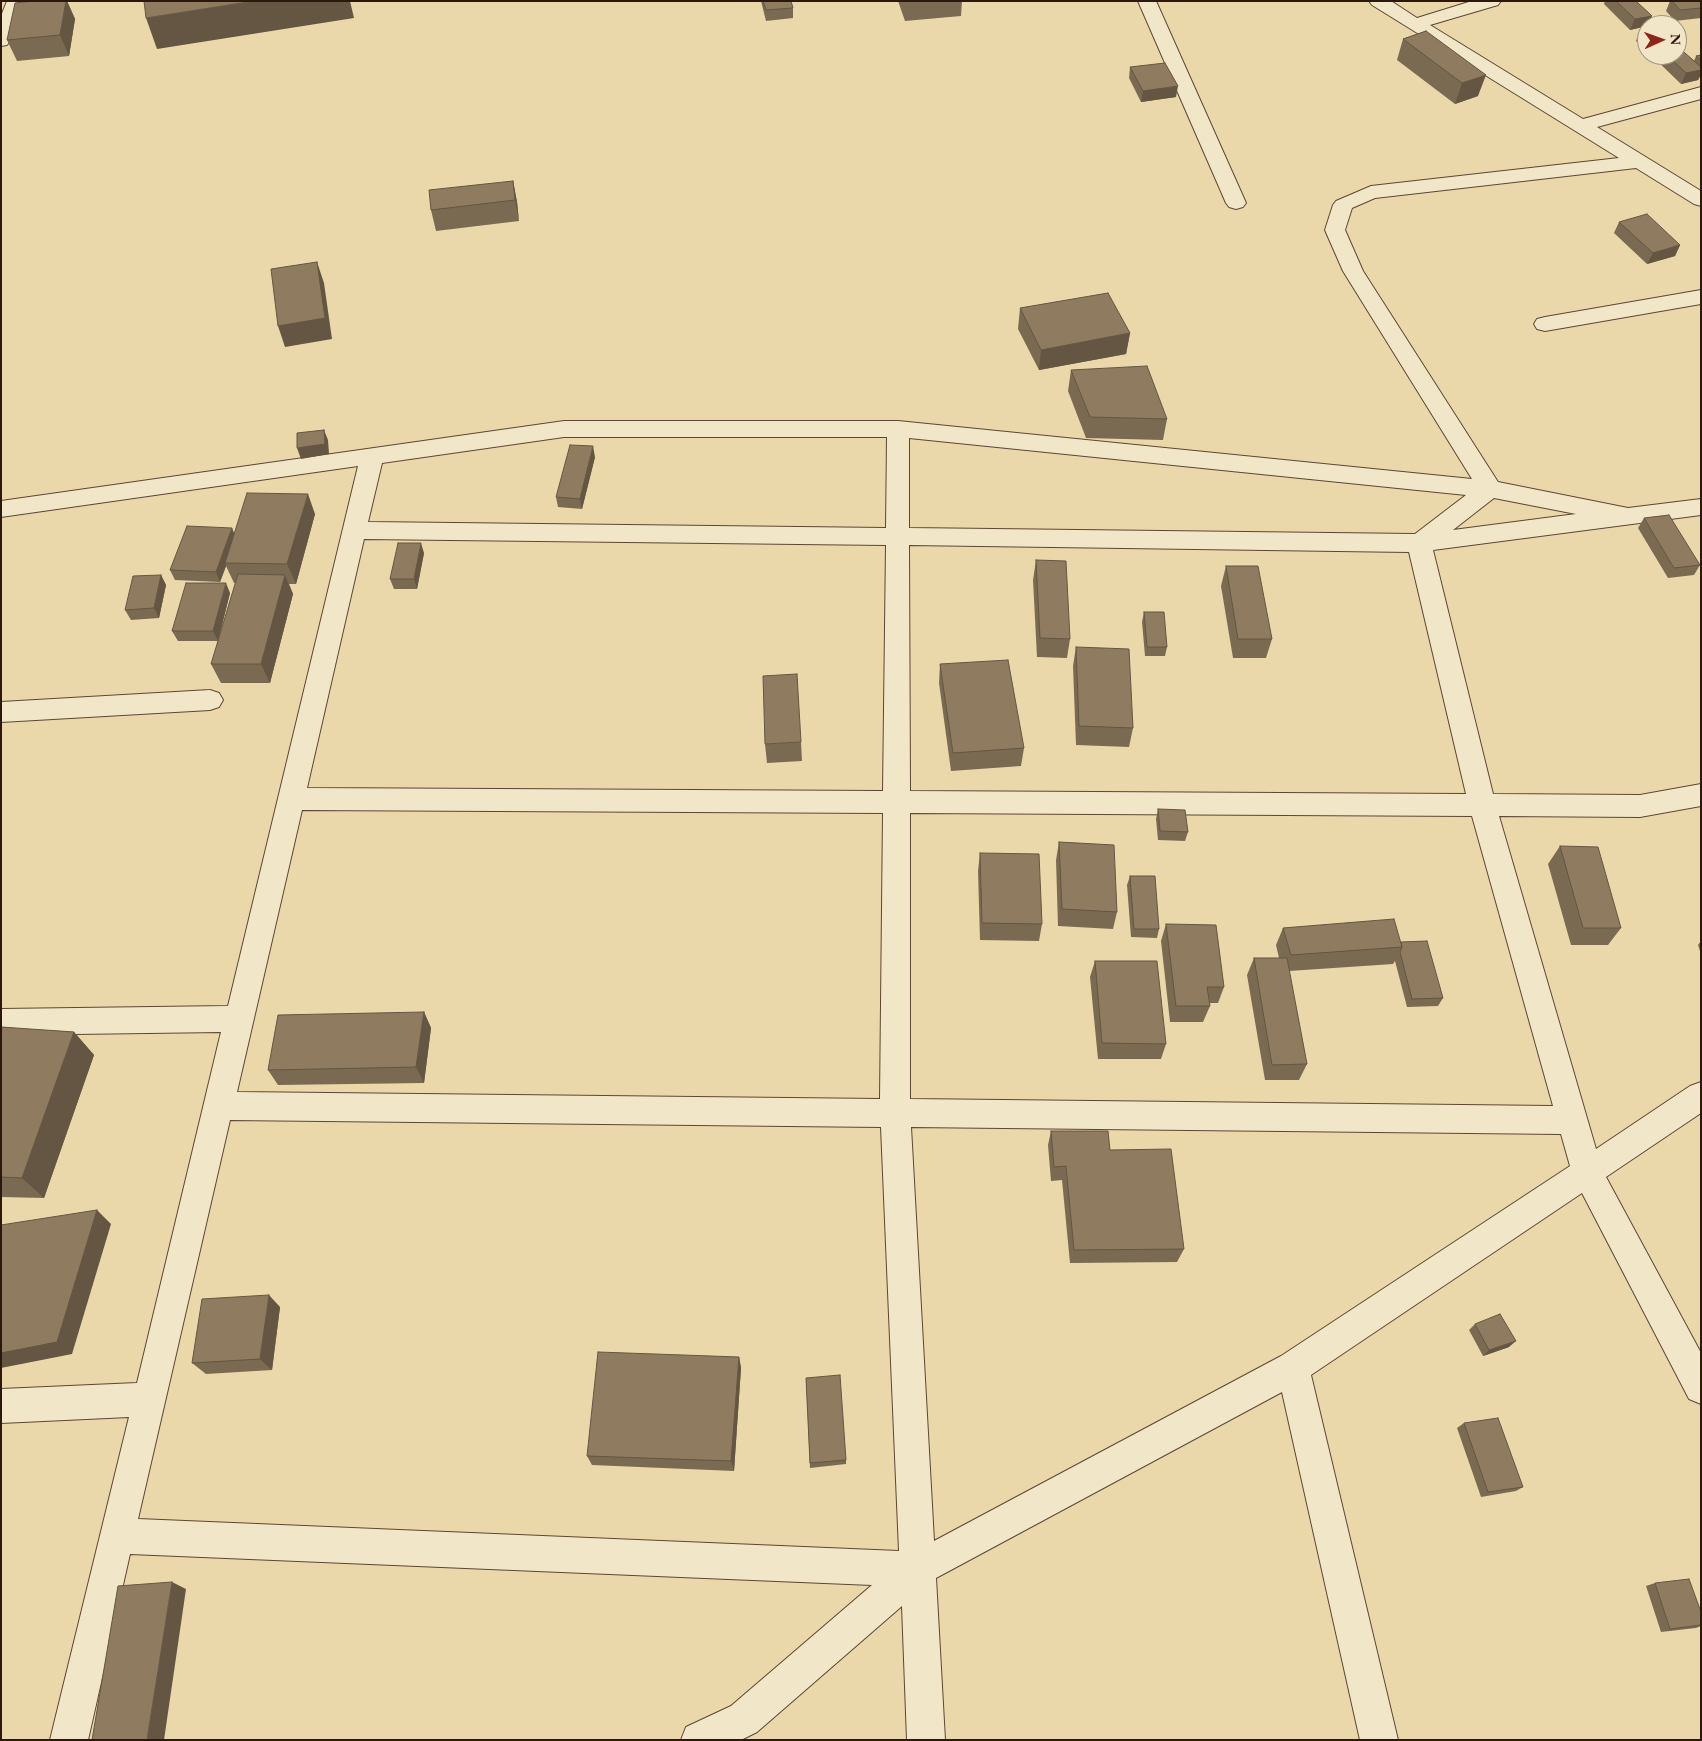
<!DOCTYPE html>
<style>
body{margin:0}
#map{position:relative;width:1702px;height:1741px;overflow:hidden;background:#ead8ab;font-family:"EB Garamond",serif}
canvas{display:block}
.frame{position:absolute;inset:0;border:2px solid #2c170c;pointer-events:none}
.north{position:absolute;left:1637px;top:15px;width:50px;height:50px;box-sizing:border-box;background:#f1e6c8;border:1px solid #a2937d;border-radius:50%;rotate:88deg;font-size:14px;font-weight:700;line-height:20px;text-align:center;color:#2c170c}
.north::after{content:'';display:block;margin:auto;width:18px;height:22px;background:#8f2418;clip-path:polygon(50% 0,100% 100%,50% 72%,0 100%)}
</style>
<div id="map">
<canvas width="1702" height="1741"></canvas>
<div class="frame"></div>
<div class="north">N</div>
</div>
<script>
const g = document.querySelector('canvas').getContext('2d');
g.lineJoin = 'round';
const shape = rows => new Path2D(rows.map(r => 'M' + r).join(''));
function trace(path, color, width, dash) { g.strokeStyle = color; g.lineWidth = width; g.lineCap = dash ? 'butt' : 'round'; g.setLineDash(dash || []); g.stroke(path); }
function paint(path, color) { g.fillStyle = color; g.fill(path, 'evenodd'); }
const minor = shape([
 [7,1,25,1,10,41,7,45,1,46,1,16,7,1],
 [1138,1,1156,1,1246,203,1243,207,1236,209,1229,207,1226,203,1138,1],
 [1369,1,1391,1,1417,18,1472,1,1501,1,1498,5,1430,25,1583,119,1701,87,1701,99,1597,127,1701,191,1701,206,1694,204,1636,168,1375,198,1352,208,1345,230,1363,271,1498,482,1628,508,1701,499,1701,515,1433,550,1493,794,1640,795,1701,784,1701,806,1640,817,1499,816,1596,1149,1690,1086,1701,1082,1701,1113,1606,1177,1701,1353,1701,1404,1689,1399,1582,1193,1311,1375,1398,1740,1360,1740,1282,1392,936,1578,945,1740,907,1740,902,1606,757,1732,741,1740,681,1740,686,1727,731,1706,872,1585,130,1554,88,1740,50,1740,129,1417,1,1423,1,1389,137,1383,221,1032,1,1035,1,1009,228,1006,358,466,1,517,1,501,564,421,898,421,1472,479,1343,271,1325,230,1333,205,1336,201,1371,186,1619,158,1372,5,1369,1],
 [564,437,887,437,886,528,368,522,382,463,564,437],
 [909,438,1466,495,1415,534,909,528,909,438],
 [1494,498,1576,514,1453,530,1494,498],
 [364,539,886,545,883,791,307,788,364,539],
 [909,545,1409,552,1466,794,910,791,909,545],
 [302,810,883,813,880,1099,237,1092,302,810],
 [910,813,1472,816,1553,1106,910,1099,910,813],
 [230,1120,881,1127,899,1551,138,1519,230,1120],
 [911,1127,1561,1134,1570,1166,1281,1356,934,1541,911,1127],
 [1701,290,1701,304,1545,331,1537,329,1534,324,1537,319,1545,317,1701,290],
 [210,690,219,693,223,700,219,707,210,710,1,722,1,702,210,690]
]);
trace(minor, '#5c4734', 2);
paint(minor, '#f1e6c8');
paint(shape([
 [33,1,67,1,75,19,69,56,17,61,7,40],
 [761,1,791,1,793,8,793,18,766,21],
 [898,1,962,1,961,16,905,21],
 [1605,1,1636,1,1652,16,1647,26,1630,30,1604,4],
 [1670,1,1701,1,1701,18,1675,21,1666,11],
 [1647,29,1647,51,1636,41,1640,30],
 [1426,31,1478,96,1455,104,1397,60,1403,39],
 [1651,55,1677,55,1694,61,1696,56,1701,55,1701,75,1698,80,1681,84],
 [1130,67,1176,97,1141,102,1129,78],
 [513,181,517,202,519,221,436,231,431,210],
 [1619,222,1680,245,1675,256,1647,264,1614,233],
 [1020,308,1130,333,1126,354,1039,370,1018,329],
 [1071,370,1167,419,1163,440,1086,438,1068,391],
 [595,457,582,509,558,507,556,497],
 [315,514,296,584,289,584,293,594,270,683,221,683,211,664,236,583,234,583,226,566,220,582,175,580,170,570,232,528,234,534],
 [1644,518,1700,565,1694,575,1668,578,1638,528],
 [424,553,417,589,394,589,390,579],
 [1036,560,1070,639,1067,658,1037,657,1033,580],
 [1226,566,1272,639,1266,658,1233,658,1221,586],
 [161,575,166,585,159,618,131,620,125,610],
 [230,593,218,641,178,641,172,631],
 [1144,612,1167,647,1165,656,1145,656,1142,622],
 [1076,647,1133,728,1129,747,1076,745,1073,666],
 [940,664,1024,748,1021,766,951,771,939,683],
 [801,742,802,761,767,763,765,744],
 [1158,809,1188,832,1185,841,1158,840,1156,819],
 [1059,842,1117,912,1113,929,1058,926,1056,860],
 [1560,846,1621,928,1608,945,1571,945,1548,864],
 [980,853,1042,924,1039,941,980,940,978,871],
 [1130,876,1159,929,1157,938,1131,937,1127,885],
 [1166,924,1224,987,1218,1003,1209,1003,1210,1006,1203,1022,1170,1022,1161,941],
 [1283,928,1401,942,1443,998,1438,1006,1407,1007,1395,961,1393,964,1289,971,1307,1064,1299,1080,1265,1080,1247,975,1254,958,1279,958,1276,945],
 [1701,941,1701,954,1698,945],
 [1095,961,1166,1044,1161,1059,1098,1059,1090,977],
 [424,1012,431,1028,424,1083,278,1085,268,1070],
 [1,1027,74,1032,94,1055,44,1198,1,1197],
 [1051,1131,1110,1150,1184,1249,1177,1262,1070,1263,1062,1180,1051,1181,1048,1145],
 [280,1307,272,1370,206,1374,192,1363],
 [1475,1324,1509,1347,1483,1356,1469,1330],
 [739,1357,741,1368,734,1471,592,1465,587,1456],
 [806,1378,846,1460,846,1464,810,1468],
 [1464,1423,1523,1487,1516,1491,1481,1497,1457,1428],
 [1655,1583,1701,1612,1701,1626,1696,1628,1661,1632,1646,1586]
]), '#7b6a52');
paint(shape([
 [66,1,67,1,75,19,69,56,60,35],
 [254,1,350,1,354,18,157,49,146,18],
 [1652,16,1647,26,1630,30,1635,19],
 [1701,70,1701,74,1698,80,1681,84,1686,73],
 [1486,75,1478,96,1455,104,1462,83],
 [1178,86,1176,97,1141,102,1143,91],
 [513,181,517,202,519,221,515,200],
 [1680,245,1675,256,1647,264,1653,253],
 [317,262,324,283,332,339,285,347,278,326],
 [1130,333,1126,354,1039,370,1041,350],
 [324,430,328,440,329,454,301,459,297,448],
 [593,446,595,457,582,509,580,499],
 [308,494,315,514,296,584,287,564],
 [232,528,236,538,225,563,226,566,220,582,216,572],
 [421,543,424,553,417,589,414,579],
 [161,575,166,585,159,618,154,608],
 [285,575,293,594,270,683,261,664],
 [226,583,230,593,218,641,213,631],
 [424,1012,431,1028,424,1083,416,1067],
 [74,1032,94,1055,44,1198,22,1178],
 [97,1210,111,1224,72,1354,1,1368,1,1353],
 [269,1295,280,1307,272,1370,260,1359],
 [1516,1341,1509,1347,1483,1356,1489,1350],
 [739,1357,741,1368,734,1471,731,1461],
 [172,1582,186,1589,164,1740,147,1740]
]), '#645642');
const building = shape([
 [33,1,66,1,60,35,7,40,15,3,33,1],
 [144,1,254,1,146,18,144,1],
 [763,1,791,1,793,8,766,10,763,1],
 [1616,1,1636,1,1652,16,1635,19,1616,1],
 [1672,1,1701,1,1701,8,1680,10,1672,1],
 [1647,29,1647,36,1640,30,1647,29],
 [1426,31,1486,75,1462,83,1403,39,1426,31],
 [1677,46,1701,67,1701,70,1686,73,1667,55,1677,55,1677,46],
 [1701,55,1701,60,1696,56,1701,55],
 [1165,63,1178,86,1143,91,1130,67,1165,63],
 [513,181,515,200,431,210,429,190,513,181],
 [1647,214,1680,245,1653,253,1619,222,1647,214],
 [317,262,325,318,278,326,271,269,317,262],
 [1108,293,1130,333,1041,350,1020,308,1108,293],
 [1147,366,1167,419,1090,417,1071,370,1147,366],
 [324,430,325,444,297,448,297,433,324,430],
 [570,445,593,446,580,499,556,497,570,445],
 [247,493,308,494,287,564,225,563,247,493],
 [1669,515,1700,565,1674,568,1644,518,1669,515],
 [187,526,232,528,216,572,170,570,187,526],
 [398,543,421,543,414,579,390,579,398,543],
 [1036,560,1066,561,1070,639,1040,638,1036,560],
 [1226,566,1258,566,1272,639,1238,639,1226,566],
 [238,574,285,575,261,664,211,664,238,574],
 [161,575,154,608,125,610,133,576,161,575],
 [186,583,226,583,213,631,172,631,186,583],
 [1144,612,1164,612,1167,647,1147,647,1144,612],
 [1076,647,1129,649,1133,728,1079,726,1076,647],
 [1008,660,1024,748,953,753,940,664,1008,660],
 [797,674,801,742,765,744,763,676,797,674],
 [1158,809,1185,810,1188,832,1160,831,1158,809],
 [1059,842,1114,845,1117,912,1062,909,1059,842],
 [1560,846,1598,847,1621,928,1583,928,1560,846],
 [980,853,1039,854,1042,924,982,923,980,853],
 [1130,876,1155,876,1159,929,1134,929,1130,876],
 [1394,919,1402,947,1291,955,1283,928,1394,919],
 [1166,924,1216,925,1224,987,1207,987,1210,1006,1176,1006,1166,924],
 [1427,941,1443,998,1412,999,1400,952,1402,947,1401,942,1427,941],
 [1254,958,1287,958,1307,1064,1272,1065,1254,958],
 [1095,961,1157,961,1166,1044,1102,1043,1095,961],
 [424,1012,416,1067,268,1070,278,1015,424,1012],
 [1,1027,74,1032,22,1178,1,1177,1,1027],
 [1051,1131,1108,1131,1110,1150,1171,1149,1184,1249,1074,1250,1066,1166,1054,1167,1051,1131],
 [97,1210,57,1342,1,1353,1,1225,97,1210],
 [269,1295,260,1359,192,1363,202,1299,269,1295],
 [1500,1314,1516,1341,1489,1350,1475,1324,1500,1314],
 [598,1352,739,1357,731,1461,587,1456,598,1352],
 [840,1375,846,1460,810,1463,806,1378,840,1375],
 [1498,1418,1523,1487,1488,1492,1464,1423,1498,1418],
 [1689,1579,1701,1612,1701,1625,1670,1629,1655,1583,1689,1579],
 [172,1582,147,1740,92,1740,118,1586,172,1582]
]);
paint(building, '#8f7b5f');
trace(building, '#645642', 1);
</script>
